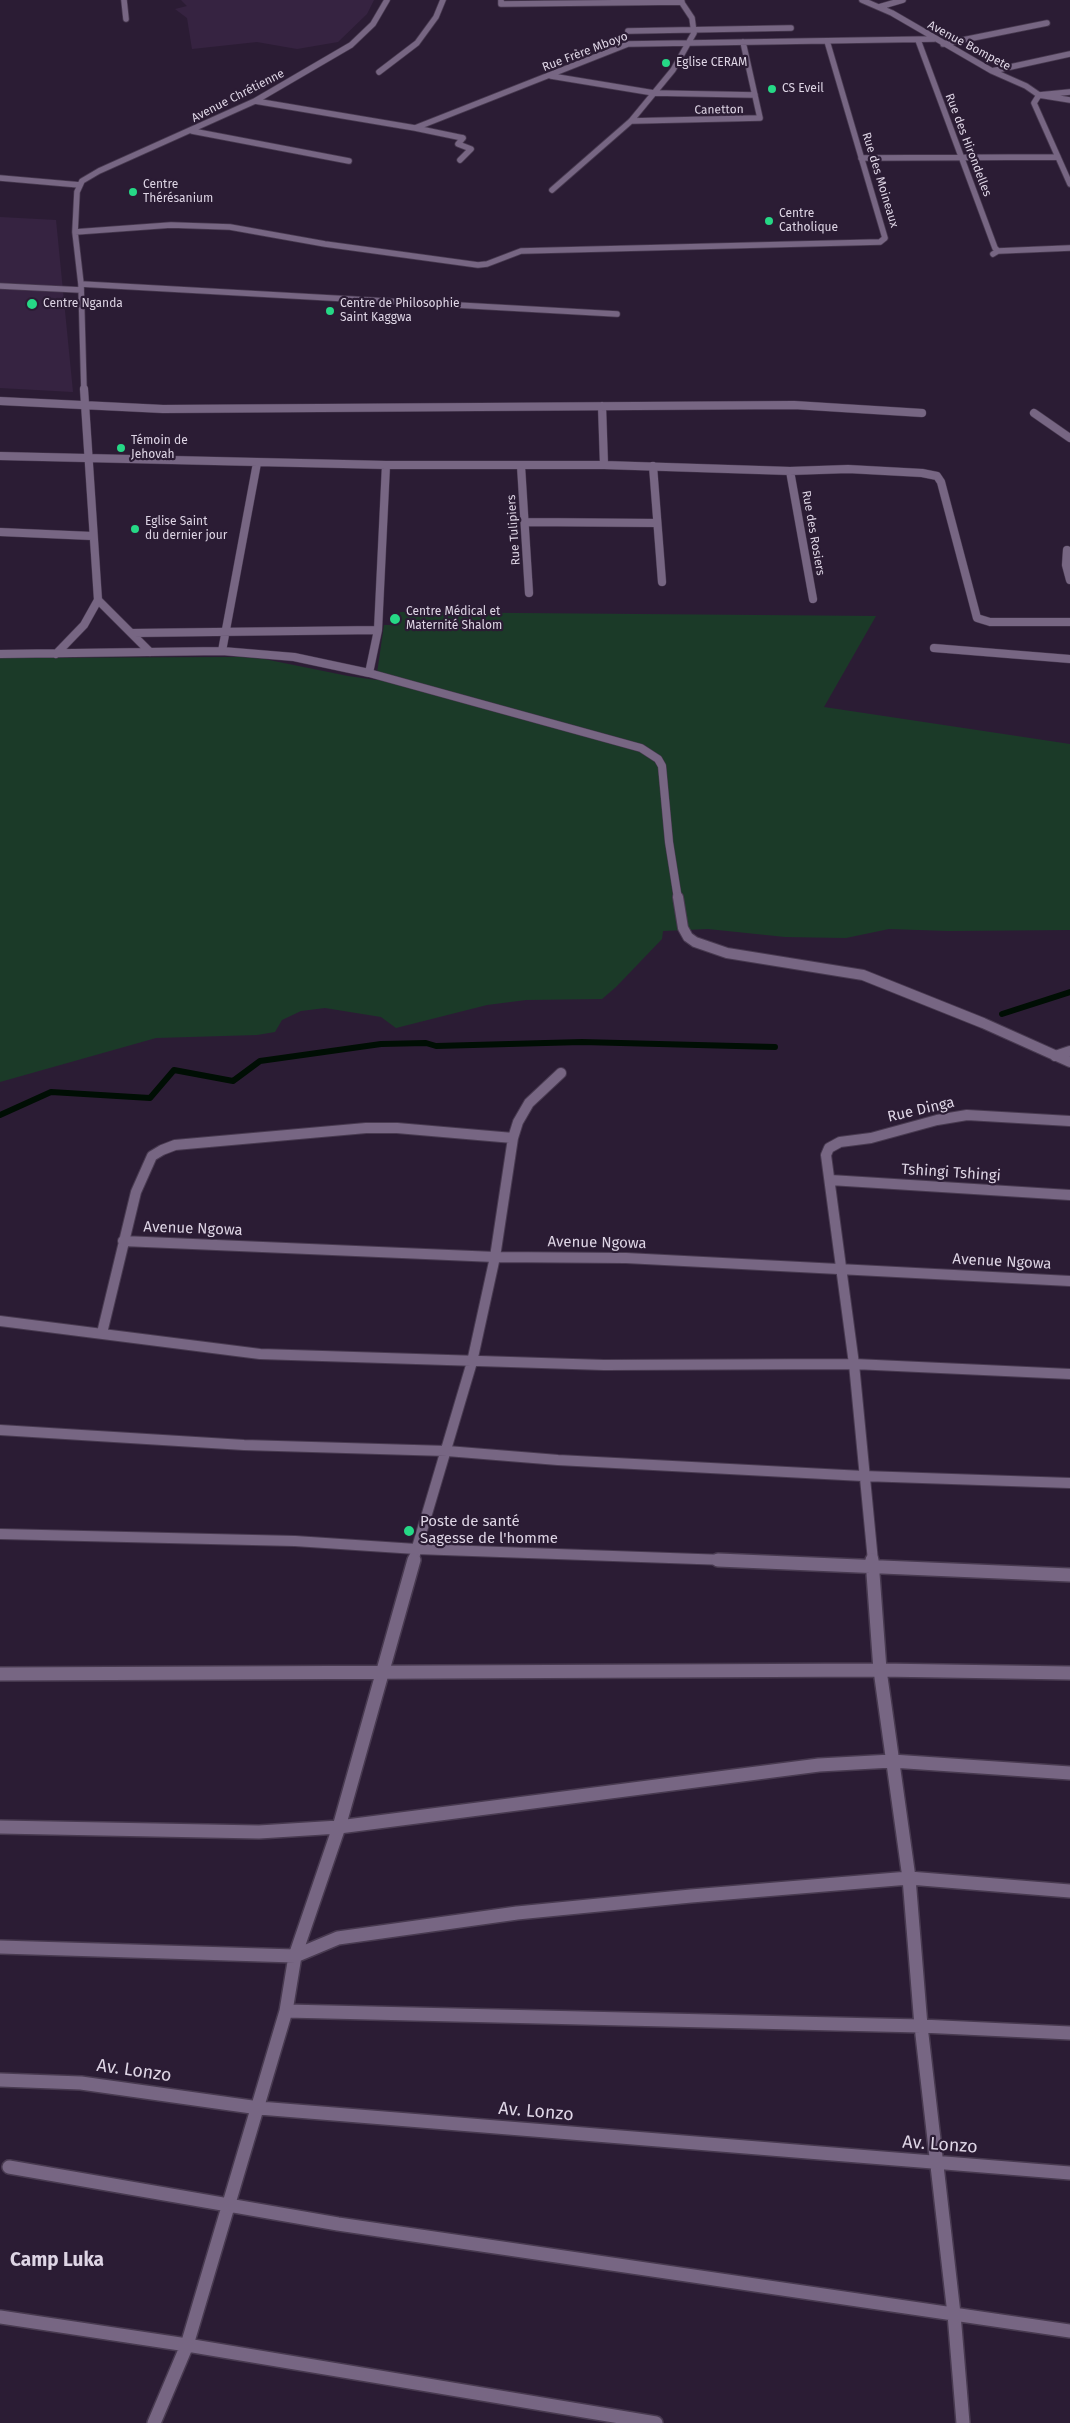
<!DOCTYPE html>
<meta charset="utf-8">
<style>
body{margin:0}
canvas{display:block;background:#2b1c34}
</style>
<canvas width="1070" height="2423"></canvas>
<script>
const g = document.querySelector('canvas').getContext('2d');
g.lineJoin = 'round';
function paint(path, color) { g.fillStyle = color; g.fill(path, 'evenodd'); }
const shape = rows => new Path2D(rows.map(r => 'M' + r).join(''));
function trace(path, color, width, dash) { g.strokeStyle = color; g.lineWidth = width; g.lineCap = dash ? 'butt' : 'round'; g.setLineDash(dash || []); g.stroke(path); }
function label(font, color, halo, rows, align = 'center') {
  g.font = font + ' "Fira Sans",sans-serif'; g.lineWidth = 4.5; g.setLineDash([]); g.textBaseline = 'middle'; g.strokeStyle = halo; g.fillStyle = color; for (const [text, x, y, turn = 0] of rows) {
    g.save(); g.translate(x, y); g.rotate((+turn || 0) * Math.PI / 180); g.textAlign = isNaN(turn) ? turn : align; if (halo) g.strokeText(text, 0, 0); g.fillText(text, 0, 0); g.restore();
  }
}
paint(shape([
 [181,0,374,0,367,14,338,42,297,49,257,42,192,49,187,18,175,9,187,6],
 [0,217,56,220,73,392,0,388]
]), '#362341');
paint(shape([
 [400,612,876,616,824,707,1070,744,1070,930,948,931,889,929,846,938,785,937,708,929,663,931,662,939,616,987,602,999,526,1000,487,1005,396,1028,381,1017,325,1008,301,1011,282,1020,275,1032,257,1035,156,1038,0,1082,0,658,240,657,264,659,348,676,376,680,384,625,398,625]
]), '#1b3a28');
trace(shape([
 [1002,1014,1070,992],
 [0,1115,51,1092,150,1098,174,1070,233,1081,260,1061,381,1044,426,1043,436,1046,582,1042,775,1047]
]), '#000e04', 6);
const streetFar3 = shape([
 [124,0,126,19],
 [501,0,501,4,682,2],
 [862,0,892,13,992,71,1026,86,1039,95,1070,100],
 [879,7,903,0],
 [628,31,791,28],
 [918,40,995,248,998,251,993,254],
 [943,44,1047,23],
 [992,71,1070,54],
 [379,72,417,43,436,17,443,0],
 [551,76,654,93,755,95],
 [1070,92,1039,95,1034,103,1070,184],
 [255,101,415,128,628,44,934,39],
 [631,121,760,118,743,42],
 [415,128,463,138],
 [192,131,349,161],
 [861,158,1058,157],
 [460,160,471,149,458,144,463,138],
 [0,178,80,185],
 [552,190,631,121,673,70,694,33,692,18,680,0],
 [75,232,171,225,230,227,325,244,478,265,487,264,521,251,880,242,885,238,827,41],
 [998,251,1070,248],
 [81,284,617,314],
 [0,286,81,290],
 [84,391,81,284,75,232,77,192,82,181,99,171,255,101,351,45,373,24,387,0]
]);
const streetFar2 = shape([
 [0,401,163,409,794,405,922,413],
 [602,406,604,465],
 [1034,413,1070,438],
 [0,456,386,465,604,465,790,471,848,469,922,473,937,476,941,482,977,618,990,622,1070,622],
 [521,466,529,593],
 [653,466,662,582],
 [790,471,813,599],
 [525,522,657,523],
 [0,532,92,536],
 [1067,550,1066,565,1070,580],
 [98,600,150,652],
 [133,633,378,630],
 [934,648,1070,659],
 [222,651,257,463],
 [0,654,222,651,294,657,369,673,641,748,658,759,662,766,669,842,678,899],
 [56,654,84,625,98,600,84,389],
 [369,673,378,630,386,465]
]);
const streetFar1 = shape([
 [678,897,683,928,688,937,695,942,727,953,863,975,983,1023,1070,1062],
 [1055,1056,1070,1051],
 [830,1180,1070,1195],
 [123,1241,495,1257,626,1258,1070,1281],
 [0,1321,260,1354,604,1365,854,1364,1070,1374],
 [102,1333,136,1192,152,1156,162,1150,175,1145,366,1128,397,1128,513,1138],
 [0,1430,244,1445,447,1451,558,1460,863,1476,1070,1483],
 [0,1534,295,1541,416,1549,754,1561],
 [413,1561,472,1362,495,1257,513,1138,518,1122,529,1103,561,1073],
 [873,1561,854,1364,826,1155,829,1148,840,1142,871,1138,937,1120,967,1115,1070,1121]
]);
const street = shape([
 [718,1560,1070,1575],
 [872,1560,880,1670,909,1878,921,2026,954,2314,963,2423],
 [0,1674,880,1670,1070,1673],
 [0,1827,259,1832,339,1827,819,1765,892,1761,1070,1773],
 [0,1947,295,1956,338,1938,517,1913,691,1896,909,1878,1070,1891],
 [286,2011,295,1956,339,1827,414,1560],
 [0,2080,81,2083,259,2108,1070,2173],
 [9,2167,338,2224,1070,2331],
 [0,2317,187,2345,656,2423],
 [154,2423,187,2345,286,2011,921,2026,1070,2033]
]);
trace(streetFar3, '#483a50', 7);
trace(streetFar2, '#483a50', 9);
trace(streetFar1, '#483a50', 12);
trace(street, '#483a50', 16);
trace(streetFar3, '#776683', 5.5);
trace(streetFar2, '#776683', 8);
trace(streetFar1, '#776683', 10);
trace(street, '#776683', 13);
for (const [x, y, r, color] of [
 [666,63,5,"#26d886"],
 [772,89,5,"#26d886"],
 [133,192,5,"#26d886"],
 [769,221,5,"#26d886"],
 [32,304,6,"#26d886"],
 [330,311,5,"#26d886"],
 [121,448,5,"#26d886"],
 [135,529,5,"#26d886"],
 [395,619,6,"#26d886"],
 [409,1531,6,"#26d886"]
]) { const dot = new Path2D(); dot.arc(x, y, r, 0, 2 * Math.PI); g.fillStyle = color; g.fill(dot); trace(dot, '#2b1c34', 2); }
label('12px', '#ded5e5', '#2b1c34', [
 ["Avenue Bompete",969,46,28],
 ["Rue Frère Mboyo",585,52,-21],
 ["Avenue Chrétienne",238,96,-27],
 ["Canetton",719,110,-1],
 ["Rue des Hirondelles",968,145,69],
 ["Rue des Moineaux",880,180,73],
 ["Rue Tulipiers",514,530,-94],
 ["Rue des Rosiers",813,533,80]
]);
label('12px', '#ded5e5', '#2b1c34', [
 ["Eglise CERAM",676,63],
 ["CS Eveil",782,89],
 ["Centre",143,185],
 ["Thérésanium",143,199],
 ["Centre",779,214],
 ["Catholique",779,228],
 ["Centre Nganda",43,304],
 ["Centre de Philosophie",340,304],
 ["Saint Kaggwa",340,318],
 ["Témoin de",131,441],
 ["Jehovah",131,455],
 ["Eglise Saint",145,522],
 ["du dernier jour",145,536],
 ["Centre Médical et",406,612],
 ["Maternité Shalom",406,626]
], 'left');
label('15px', '#ded5e5', '#2b1c34', [
 ["Rue Dinga",921,1110,-13],
 ["Tshingi Tshingi",951,1173,4],
 ["Avenue Ngowa",193,1229,2],
 ["Avenue Ngowa",597,1243,1],
 ["Avenue Ngowa",1002,1262,3]
]);
label('15px', '#ded5e5', '#2b1c34', [
 ["Poste de santé",420,1522],
 ["Sagesse de l'homme",420,1539]
], 'left');
label('18px', '#ded5e5', '#2b1c34', [
 ["Av. Lonzo",134,2071,8],
 ["Av. Lonzo",536,2112,5],
 ["Av. Lonzo",940,2145,4]
]);
label('bold 19px', '#ded5e5', '#2b1c34', [
 ["Camp Luka",57,2261]
]);
</script>
